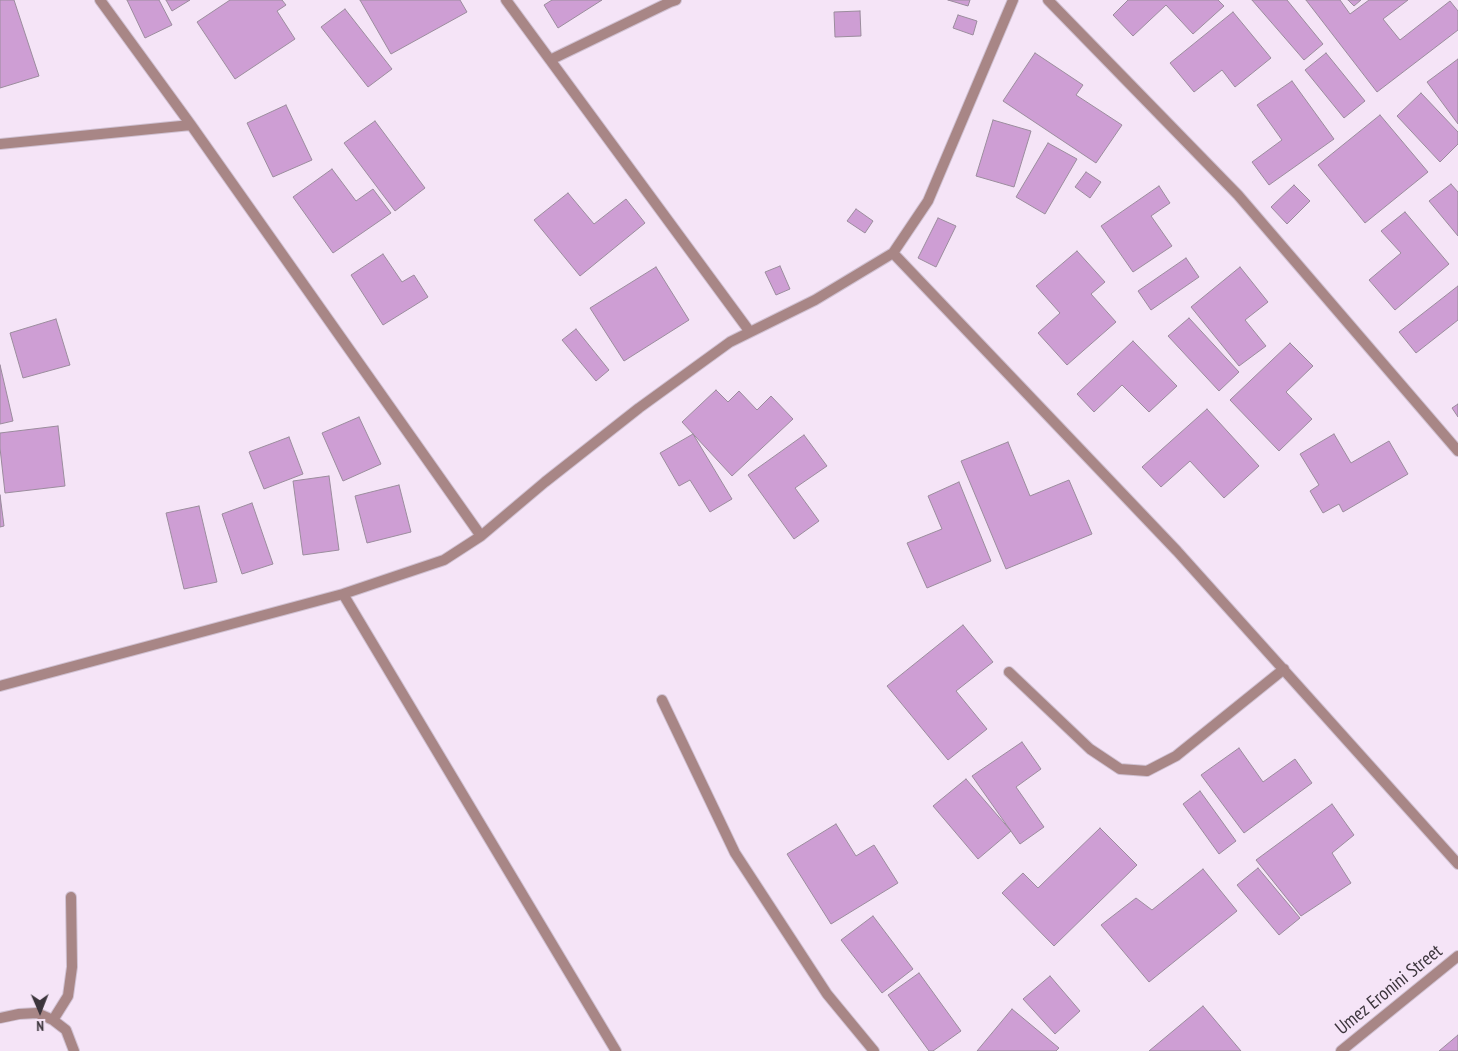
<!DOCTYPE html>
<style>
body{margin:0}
#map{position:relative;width:1458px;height:1051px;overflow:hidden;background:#f5e4f7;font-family:"PT Sans Narrow",sans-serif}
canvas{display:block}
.north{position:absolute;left:15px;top:986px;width:50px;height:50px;-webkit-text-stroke:4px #f5e4f7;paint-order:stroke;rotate:179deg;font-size:14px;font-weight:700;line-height:20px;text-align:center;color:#3c353c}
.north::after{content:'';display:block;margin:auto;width:18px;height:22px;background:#3c353c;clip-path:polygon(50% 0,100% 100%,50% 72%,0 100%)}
</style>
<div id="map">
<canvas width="1458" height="1051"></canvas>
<div class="north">N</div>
</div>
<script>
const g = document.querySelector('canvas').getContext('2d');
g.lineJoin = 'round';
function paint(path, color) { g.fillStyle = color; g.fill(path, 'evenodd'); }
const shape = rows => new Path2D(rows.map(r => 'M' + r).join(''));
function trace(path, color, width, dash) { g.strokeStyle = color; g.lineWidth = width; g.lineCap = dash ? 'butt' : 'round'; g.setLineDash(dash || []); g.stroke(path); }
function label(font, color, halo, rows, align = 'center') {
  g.font = font + ' "PT Sans Narrow",sans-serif'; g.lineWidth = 4.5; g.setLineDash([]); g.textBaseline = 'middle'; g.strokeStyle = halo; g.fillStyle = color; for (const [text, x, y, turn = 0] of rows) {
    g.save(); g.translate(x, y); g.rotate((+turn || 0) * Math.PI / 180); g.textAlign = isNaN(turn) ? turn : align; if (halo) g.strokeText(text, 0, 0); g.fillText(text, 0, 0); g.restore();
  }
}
const building = shape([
 [0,0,14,0,39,76,0,88,0,0],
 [127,0,159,0,172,25,145,38,127,0],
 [166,0,190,0,172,11,166,0],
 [230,0,282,0,286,5,277,11,295,39,235,79,197,22,230,0],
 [360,0,460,0,467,12,391,54,360,0],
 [552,0,602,0,558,28,544,5,552,0],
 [948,0,970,0,968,6,948,0],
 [1128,0,1218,0,1224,6,1193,34,1166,5,1133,36,1113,15,1128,0],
 [1252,0,1287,0,1323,44,1304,60,1252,0],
 [1306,0,1340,0,1350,14,1369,0,1408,0,1383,19,1400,40,1450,1,1458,11,1458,30,1377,92,1306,0],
 [1348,0,1361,0,1354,6,1348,0],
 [345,9,392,69,368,87,321,27,345,9],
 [860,11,861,36,835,37,834,12,860,11],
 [1233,12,1271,58,1235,87,1222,70,1194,92,1170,63,1233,12],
 [958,15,977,21,973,35,953,28,958,15],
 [1035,53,1083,85,1076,95,1122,125,1096,163,1003,101,1035,53],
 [1326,53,1365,101,1344,118,1305,70,1326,53],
 [1458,59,1458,124,1427,82,1458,59],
 [1292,81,1334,139,1269,185,1252,162,1282,140,1257,105,1292,81],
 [1421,93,1458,132,1458,144,1440,162,1397,116,1421,93],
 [286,105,312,160,273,177,247,123,286,105],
 [1380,115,1428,172,1365,223,1318,165,1380,115],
 [993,120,1031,131,1014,187,976,176,993,120],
 [375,121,425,188,395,211,344,143,375,121],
 [1048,143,1077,159,1045,214,1016,197,1048,143],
 [332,169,356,201,373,189,391,213,333,253,293,197,332,169],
 [1086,172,1101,182,1090,198,1075,187,1086,172],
 [1451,184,1458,192,1458,236,1429,201,1451,184],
 [1294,185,1310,201,1287,224,1271,207,1294,185],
 [1159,186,1170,203,1151,216,1172,246,1133,272,1101,226,1159,186],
 [568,193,594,224,626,199,645,223,580,276,534,220,568,193],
 [856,209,873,221,865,233,847,221,856,209],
 [1405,212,1449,264,1395,310,1369,280,1401,253,1381,231,1405,212],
 [938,218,956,226,936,267,918,258,938,218],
 [1077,251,1105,282,1091,294,1116,322,1067,365,1038,333,1060,313,1036,286,1077,251],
 [383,254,402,282,414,275,428,297,383,325,351,275,383,254],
 [1186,258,1199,277,1151,310,1138,291,1186,258],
 [780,266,790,289,776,295,765,272,780,266],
 [656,267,689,320,624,361,590,308,656,267],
 [1240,267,1268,302,1245,320,1266,346,1239,366,1191,307,1240,267],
 [1458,286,1458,320,1416,353,1399,332,1458,286],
 [1189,318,1239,372,1219,391,1168,336,1189,318],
 [56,319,70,365,23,378,10,333,56,319],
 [576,329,609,370,596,381,562,340,576,329],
 [1133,341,1177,386,1149,412,1122,385,1094,412,1077,394,1133,341],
 [1290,343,1313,366,1286,392,1312,419,1279,451,1230,400,1290,343],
 [0,365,13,421,0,424,0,365],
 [716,390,728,402,739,391,757,410,771,396,793,419,732,476,682,422,716,390],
 [1458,404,1458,417,1452,408,1458,404],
 [1207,409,1259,466,1224,498,1190,461,1161,487,1142,467,1207,409],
 [359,417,381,464,343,481,322,433,359,417],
 [58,426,65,486,5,493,0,448,0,433,58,426],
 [693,434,732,499,710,512,690,480,679,486,660,453,693,434],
 [1334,434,1351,463,1389,441,1408,474,1343,512,1339,504,1323,513,1310,491,1319,485,1300,454,1334,434],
 [804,435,827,466,795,488,819,521,794,539,748,475,804,435],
 [289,437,303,474,264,489,249,452,289,437],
 [1008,442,1030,496,1069,480,1092,534,1006,569,961,461,1008,442],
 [329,476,339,550,303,555,293,481,329,476],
 [959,482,991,561,927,588,907,543,942,529,928,496,959,482],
 [399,485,411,532,367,543,355,496,399,485],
 [0,495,4,526,0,527,0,495],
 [252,503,273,564,242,574,222,514,252,503],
 [199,506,217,582,184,589,166,513,199,506],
 [963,625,993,662,956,691,987,729,948,760,887,686,963,625],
 [1022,742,1041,769,1016,787,1044,827,1020,844,972,776,1022,742],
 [1239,748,1263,782,1295,759,1312,783,1244,833,1201,775,1239,748],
 [966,779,1011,831,978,859,933,806,966,779],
 [1200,791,1236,841,1219,854,1183,804,1200,791],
 [1332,804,1354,835,1332,853,1351,883,1301,916,1256,860,1332,804],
 [836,824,856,856,874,845,898,883,831,924,787,854,836,824],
 [1100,828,1137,865,1054,946,1002,893,1023,873,1038,888,1100,828],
 [1258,868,1300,918,1279,935,1237,885,1258,868],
 [1203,869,1237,911,1149,982,1101,925,1136,898,1152,910,1203,869],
 [873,916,913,969,882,993,841,940,873,916],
 [919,973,961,1031,933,1051,929,1051,888,995,919,973],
 [1050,976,1080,1011,1055,1034,1023,999,1050,976],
 [1203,1006,1241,1051,1149,1051,1203,1006],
 [1012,1009,1059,1048,1056,1051,977,1051,1012,1009],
 [1458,1035,1458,1051,1439,1051,1458,1035]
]);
paint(building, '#ce9ed4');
trace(building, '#9b8c9d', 1);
const lane = shape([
 [0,1018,19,1014,37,1013,53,1020,66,1030,74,1051],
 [53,1020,68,996,72,967,71,897]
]);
const street = shape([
 [100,0,191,125,481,536],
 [506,0,750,332],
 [1048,0,1238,195,1458,451],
 [550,60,670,2,676,0],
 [0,144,191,125],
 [893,253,1177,551,1458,864],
 [343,594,616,1051],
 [1009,672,1090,749,1120,769,1147,771,1176,756,1284,669],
 [0,686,343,594,444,560,481,536,545,482,639,408,730,342,815,300,893,253,928,201,1013,0],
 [662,700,735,853,827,994,874,1051],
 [1341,1051,1458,956]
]);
trace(lane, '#d0c1d2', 12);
trace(street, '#d0c1d2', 12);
trace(lane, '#a88686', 10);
trace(street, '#a88686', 10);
label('19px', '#3c353c', '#f5e4f7', [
 ["Umez Eronini Street",1389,990,-39]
]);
</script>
